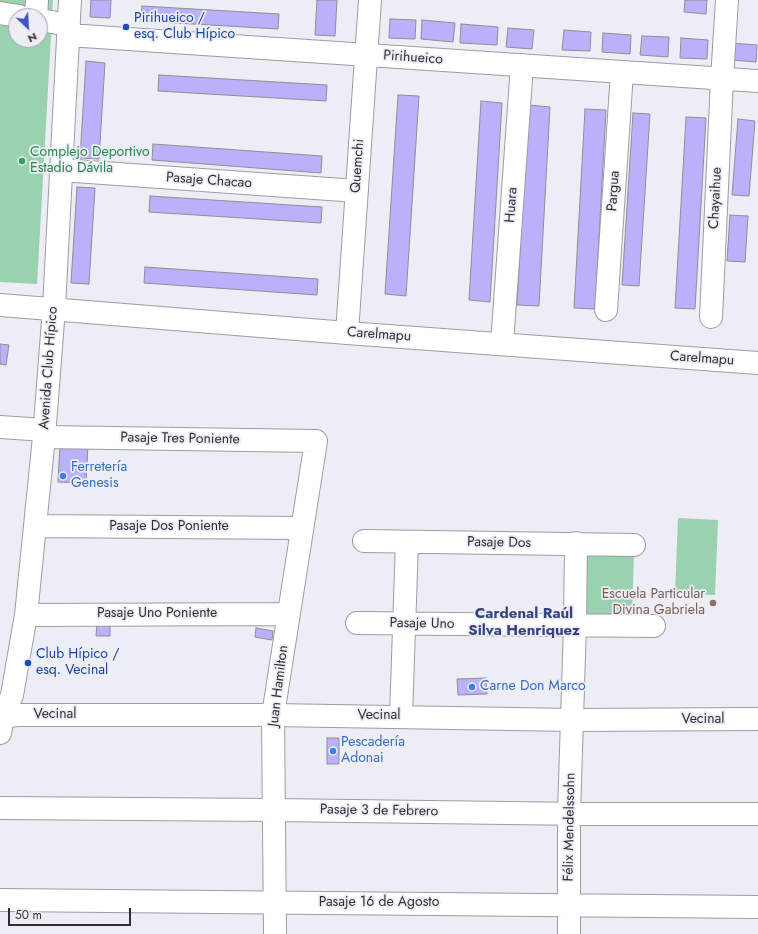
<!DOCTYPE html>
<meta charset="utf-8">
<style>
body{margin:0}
#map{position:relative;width:758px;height:934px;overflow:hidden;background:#ededf5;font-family:Jost,sans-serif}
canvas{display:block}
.north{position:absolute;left:8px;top:8px;width:40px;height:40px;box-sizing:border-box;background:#ededf5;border:1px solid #a1a1a7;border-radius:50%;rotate:155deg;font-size:11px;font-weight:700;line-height:16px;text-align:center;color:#2f2f32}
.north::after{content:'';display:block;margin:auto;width:14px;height:18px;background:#4250c4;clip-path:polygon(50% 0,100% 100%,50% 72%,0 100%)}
.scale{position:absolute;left:8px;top:908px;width:123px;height:18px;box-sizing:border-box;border:2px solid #2f2f32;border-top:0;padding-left:5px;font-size:12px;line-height:14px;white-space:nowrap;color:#2f2f32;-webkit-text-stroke:3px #ededf5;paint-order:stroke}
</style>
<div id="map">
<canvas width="758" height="934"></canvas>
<div class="north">N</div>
<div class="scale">50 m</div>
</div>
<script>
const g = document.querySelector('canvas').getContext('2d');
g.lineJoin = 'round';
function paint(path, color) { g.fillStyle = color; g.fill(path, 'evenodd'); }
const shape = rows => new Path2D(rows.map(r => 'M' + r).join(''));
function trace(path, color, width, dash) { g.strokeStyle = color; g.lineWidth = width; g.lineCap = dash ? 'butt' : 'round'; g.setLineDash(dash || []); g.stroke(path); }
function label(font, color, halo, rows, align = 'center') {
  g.font = font + ' Jost,sans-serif'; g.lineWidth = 3.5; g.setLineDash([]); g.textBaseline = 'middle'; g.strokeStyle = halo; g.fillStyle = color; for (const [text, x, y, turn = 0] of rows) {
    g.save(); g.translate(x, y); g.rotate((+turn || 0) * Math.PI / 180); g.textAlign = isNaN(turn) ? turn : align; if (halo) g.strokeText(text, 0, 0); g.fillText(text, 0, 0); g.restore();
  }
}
paint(shape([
 [0,0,53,0,37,284,0,282],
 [16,16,40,16,40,40,16,40],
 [678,518,718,520,715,595,675,593],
 [586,551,634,552,632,617,584,616]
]), '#9ad2af');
const building = shape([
 [91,0,111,0,110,18,90,17,91,0],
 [317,0,337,0,335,36,315,35,317,0],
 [685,0,707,0,706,14,684,12,685,0],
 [142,6,279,14,278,29,141,21,142,6],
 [390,19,416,20,415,39,389,38,390,19],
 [422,20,455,23,453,42,421,39,422,20],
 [461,24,498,27,497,45,460,43,461,24],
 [508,28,534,30,532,49,506,47,508,28],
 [564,30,591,32,590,51,562,50,564,30],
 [603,33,631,35,630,54,602,52,603,33],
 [642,36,669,37,668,57,640,55,642,36],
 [681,38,708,40,707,59,680,58,681,38],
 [731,43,757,45,756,62,731,60,731,43],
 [86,61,105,63,99,159,80,158,86,61],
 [159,75,327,85,326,101,158,91,159,75],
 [398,95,419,96,406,296,385,294,398,95],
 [481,101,502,103,490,302,469,300,481,101],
 [528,105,550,107,539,306,517,305,528,105],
 [585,109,606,110,595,309,574,308,585,109],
 [633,113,650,114,639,286,622,285,633,113],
 [686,117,706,118,695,309,675,308,686,117],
 [738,119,755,121,749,196,732,195,738,119],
 [153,144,322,156,321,173,152,160,153,144],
 [77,187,95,188,89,284,71,283,77,187],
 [150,196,322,207,321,223,149,212,150,196],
 [730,215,748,216,745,262,727,261,730,215],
 [145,267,318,279,317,295,144,283,145,267],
 [0,344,9,345,6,365,0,364,0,344],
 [60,444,88,445,86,483,58,482,60,444],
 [97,623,110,623,110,636,96,636,97,623],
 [256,628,273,631,272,640,255,637,256,628],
 [486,678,487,694,458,695,457,679,486,678],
 [327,738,339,738,339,764,327,764,327,738]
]);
paint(building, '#bab1fa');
trace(building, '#8e8e95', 1);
const minor = shape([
 [0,13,19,16],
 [36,16,37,0],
 [40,20,69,25],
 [68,35,758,81],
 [61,170,357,191],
 [0,305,347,333,758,363],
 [606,310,622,72],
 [711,317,722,79,727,0],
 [347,333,370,0],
 [502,344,522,65],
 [0,427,45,430],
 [44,437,316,441,273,715,275,934],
 [35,526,302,528],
 [364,541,634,545],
 [26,615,288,614],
 [357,623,654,626],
 [401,716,407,542],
 [0,717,17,715,273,715,572,720,758,719],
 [0,733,3,717,12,695,26,615,44,437,54,308,70,0],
 [0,808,274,810,584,814,758,814],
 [0,900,758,907],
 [569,934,569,813,575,625,576,543]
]);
trace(minor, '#9c9ca3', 24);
trace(minor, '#fff', 22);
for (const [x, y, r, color] of [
 [126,27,4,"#1a4fb4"],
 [22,161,4,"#2e9e5b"],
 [63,476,4,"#3f7fe0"],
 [713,603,4,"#8d6e63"],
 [28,663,4,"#1a4fb4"],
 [472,687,4,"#3f7fe0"],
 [333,751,4,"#3f7fe0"]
]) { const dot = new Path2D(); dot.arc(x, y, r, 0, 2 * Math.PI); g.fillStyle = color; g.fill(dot); trace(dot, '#ededf5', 1.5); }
label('14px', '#164399', '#ededf5', [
 ["Pirihueico /",134,19],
 ["esq. Club Hípico",134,35],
 ["Club Hípico /",36,655],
 ["esq. Vecinal",36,671]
], 'left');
label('14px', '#2f2f32', '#ededf5', [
 ["Pirihueico",413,58,4],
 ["Quemchi",358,166,-86],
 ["Pasaje Chacao",209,181,4],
 ["Pargua",614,191,-86],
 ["Chayaihue",716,198,-87],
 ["Huara",512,205,-86],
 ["Carelmapu",379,335,4],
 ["Carelmapu",702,359,4],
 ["Avenida Club Hípico",49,368,-86],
 ["Pasaje Tres Poniente",180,439,1],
 ["Pasaje Dos Poniente",169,527],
 ["Pasaje Dos",499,543,1],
 ["Pasaje Uno Poniente",157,614],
 ["Pasaje Uno",422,624,1],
 ["Juan Hamilton",279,686,-83],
 ["Vecinal",55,715],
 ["Vecinal",379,716],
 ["Vecinal",703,720],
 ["Pasaje 3 de Febrero",379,811,1],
 ["Félix Mendelssohn",570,827,-89],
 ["Pasaje 16 de Agosto",379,903]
]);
label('14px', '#27864d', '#ededf5', [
 ["Complejo Deportivo",30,153],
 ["Estadio Dávila",30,169]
], 'left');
label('14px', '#366cbe', '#ededf5', [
 ["Ferretería",71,468],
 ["Genesis",71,484],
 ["Carne Don Marco",480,687],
 ["Pescadería",341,743],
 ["Adonai",341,759]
], 'left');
label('14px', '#785e54', '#ededf5', [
 ["Escuela Particular",705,595],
 ["Divina Gabriela",705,611]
], 'right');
label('bold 15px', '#37437e', '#ededf5', [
 ["Cardenal Raúl",524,614],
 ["Silva Henriquez",524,631]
]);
</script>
